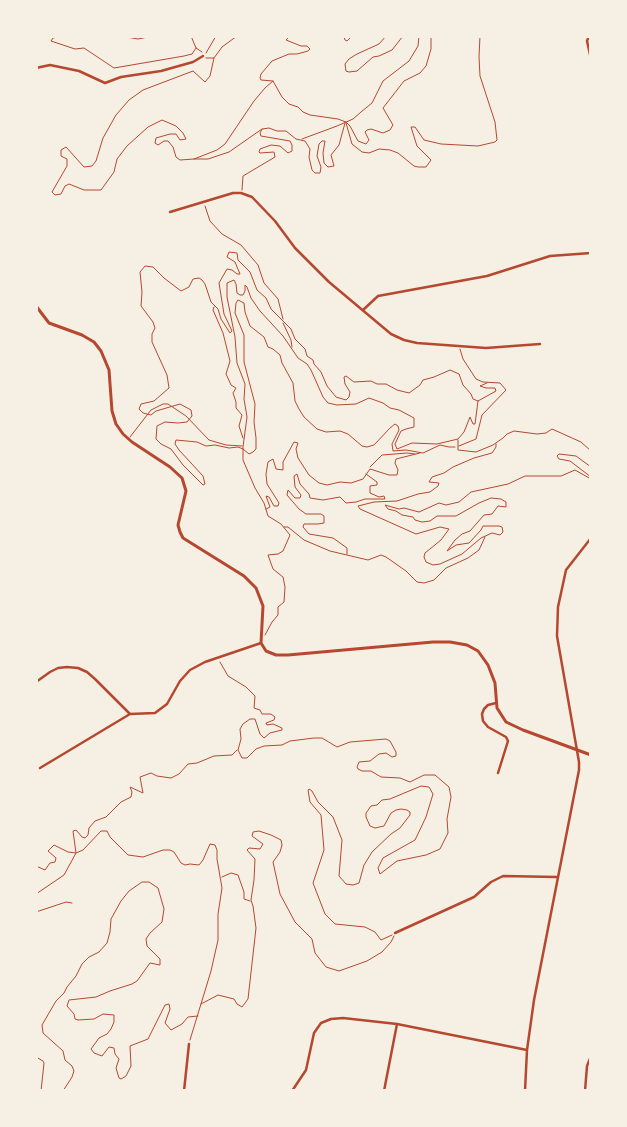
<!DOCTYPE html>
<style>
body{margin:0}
#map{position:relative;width:627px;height:1127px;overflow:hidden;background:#f6efe4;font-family:"Crimson Pro",serif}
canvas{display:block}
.frame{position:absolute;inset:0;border:38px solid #f6efe4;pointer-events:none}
</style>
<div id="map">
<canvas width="627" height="1127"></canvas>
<div class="frame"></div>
</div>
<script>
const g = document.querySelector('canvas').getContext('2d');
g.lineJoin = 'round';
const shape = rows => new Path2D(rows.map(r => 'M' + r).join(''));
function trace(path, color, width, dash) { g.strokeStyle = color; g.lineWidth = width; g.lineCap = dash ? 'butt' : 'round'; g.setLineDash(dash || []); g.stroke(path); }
trace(shape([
 [61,36,53,38,51,41,75,49,84,48,114,68,184,56,192,54,196,48],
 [121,36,138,39,153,36],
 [191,36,196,48,202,52],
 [306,36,289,37,286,40,301,46,307,46,310,49,308,51,297,54,289,54,272,61,261,74,260,78,261,80,273,81,282,97,289,104,298,107,303,112,310,115,338,119,346,122,350,126,358,141,366,144,369,140,365,132,367,130,371,129,383,133,390,130,393,125,383,108,404,81,420,73,426,66,431,49,431,36],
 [344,36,345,40,347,41,352,36],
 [386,36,379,44,357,54,349,59,345,64,346,71,349,72,357,71,373,57,379,56,392,50,403,36],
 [206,53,216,36],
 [206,58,214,58,222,47,237,36],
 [214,58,210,76,205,82,193,71,143,90,129,100,116,115,103,138,96,161,92,166,84,167,66,147,61,150,61,156,67,159,67,166,52,192,55,195,61,194,65,186,69,184,84,190,101,190,114,172,117,159,127,146,148,127,162,120,176,126,183,133,186,139,180,140,176,134,170,134,156,138,155,143,158,145,164,141,168,141,173,147,176,157,180,160,194,159,217,150,225,144,254,101,265,88,273,81],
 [346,123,352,144,362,152,369,153,379,149,390,150,398,153,414,166,418,167,426,167,431,160,417,146,411,127,415,127,424,140,441,144,478,146,495,142,497,140,495,122,480,76,479,57,480,36],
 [302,139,337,126,353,119,361,112,372,103,383,81,409,61,418,46,419,36],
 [194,159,208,159,229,152,262,129],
 [242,190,243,176,275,157,274,152,260,153,259,152,260,149,271,145,280,146,288,153,292,151,292,145,290,141,261,136,260,133,262,129,269,128,277,131,286,131,296,139,305,141,310,149,309,157,312,170,315,173,320,173,321,167,317,156,319,144,322,141,325,141,323,153,324,163,328,167,334,166,331,155,339,145,345,123],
 [205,206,210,221,222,234,241,245,258,265,264,283,278,299,283,319],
 [214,307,213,310,223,333,230,361,226,374,231,385,236,388,233,393,236,402,236,408,242,415,239,426,243,438],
 [283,323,291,340,292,347],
 [130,437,151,410,163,404,168,404,186,416,209,440,226,445,242,446],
 [458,440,458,450,476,452,493,445,503,438,507,434,514,431,537,434,546,433,552,429,581,442,591,451],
 [496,444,496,447,492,453,474,458,453,467,444,473,432,477,429,482,439,483,438,486,430,492,418,494,397,501,374,502,358,506,360,509,416,534,440,527,449,529,441,540,425,553,424,557,426,562,433,565,440,564,462,554,481,538,492,533,500,535,503,532,502,527,499,526,483,526,481,530,469,543,456,545,447,551,455,540,462,534,470,531,484,515,492,514,498,506,506,507,506,502,501,499,491,498,479,503,456,516,437,516,430,521,422,522,415,520,413,517,402,515,396,511,388,509,385,505,399,509,404,508,419,512,439,503,446,505,459,502,471,492,508,484,525,476,561,476,575,470,591,479],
 [459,446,476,439,482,415,506,390,500,383,483,382,476,379,463,359,460,349],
 [243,449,238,447,229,448,215,445,206,446,197,442,176,440,175,444,179,450,203,476,205,484,203,485,183,465,171,449,161,444,156,439,157,426,165,422,178,423,187,422,192,416,191,410,180,404,156,411,151,415,143,413,139,409,141,404,154,401,169,388,167,375,152,342,152,334,155,328,153,322,141,306,142,292,140,272,145,266,153,267,164,278,181,291,189,287,193,279,199,278,202,280,205,284,211,302,218,309,221,319,230,333,232,331,224,314,219,283,227,269,232,270,237,274,240,274,235,262,227,257,229,252,237,253,238,260,250,272,257,290,266,298,271,309,291,329,295,339,305,349,307,356,313,360,314,364,321,372,327,386,336,397,346,400,349,397,350,392,345,384,344,377,346,376,354,382,371,381,377,384,386,384,397,390,409,393,420,385,423,380,434,377,450,370,459,374,463,385,471,394,473,399,478,401],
 [243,449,249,454,253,452,256,449,256,438,254,422,255,404,244,362,244,335,235,313,236,303,238,300,244,303,245,312,250,326,264,337,268,347,273,349,280,355,282,363,293,383,295,401,299,409,304,417,317,429,326,432,340,431,348,434,362,446,367,447,374,445,390,428,395,424,398,426,399,430,392,444,393,451,406,450,423,453,440,445,449,447,455,447],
 [370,467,382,455,407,453,415,454],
 [591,467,576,456,559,454,557,456,559,459,570,461,591,477],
 [266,509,270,507,266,496,269,497,274,506,278,506,279,503,267,484,266,474,268,462,273,459,276,469,283,470,283,462,294,442,298,443,296,449,298,458,309,475,319,483,327,485,340,482,351,483,363,479,370,469,389,475,397,475,398,470,395,463,396,459,420,453],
 [284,527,288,527,304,540,330,551,368,560,381,555,386,557,406,571,417,582,424,583,434,580,446,568,468,558,479,550,485,537],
 [347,554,347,548,333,538,309,534,303,527,304,524,318,524,324,523,324,516,321,514,306,514,299,509,287,495,288,490,295,498,300,498,301,495,295,487,294,476,297,474,300,484,309,494,310,498,323,500,340,497,346,503,356,502,365,499,385,499,384,496,379,497,370,493,370,486,377,485,377,482,366,474],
 [265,635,272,622,278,615,278,607,284,602,285,587,283,577,273,569,268,555,278,554,283,551,290,535,281,524,268,516,264,503,255,488,243,460,243,447,247,417,244,399,245,384,237,363,235,337,227,297,227,283,234,280,236,284,237,293,240,295,243,295,245,291,245,285,247,287,251,298,260,311,283,336,298,358,307,364,311,370,323,397,328,403,337,405,356,404,369,398,383,403,390,408,399,410,414,418,414,427,406,429,401,431,395,444,397,449,412,443,437,444,458,439,464,432,470,417,473,424,475,424,478,401,496,391,495,388,486,388,480,386,487,383],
 [220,662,228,676,246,687,255,696,254,708,260,710,262,714,271,714,275,717,274,720,266,723,267,725,273,724,282,728,282,730,270,733,264,738,260,734,255,719,250,719,243,724,240,729,241,739,238,750,242,758,247,758,256,749,264,746,282,745,290,741,314,738,322,738,337,747,350,742,386,739,390,741,396,752,396,756,392,757,386,753,379,754,370,761,359,762,357,767,358,769,362,771,371,771,381,777,400,778,410,782,424,775,435,775,449,787,451,797,447,819,448,833,440,849,426,855,397,861,380,874,378,868,383,858,415,840,426,817,433,794,429,787,421,786,390,799,382,800,377,805,371,806,366,813,366,817,370,826,375,828,384,826,391,813,396,810,401,809,407,810,410,812,410,815,400,828,391,834,372,852,364,865,359,883,353,885,346,884,339,876,342,840,333,817,318,802,312,791,309,789,308,790,310,802,321,815,324,850,313,883,325,914,335,924,365,927,375,932,381,940,392,935],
 [36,866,45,870,50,863,55,862,56,858,48,851,54,845,68,852,76,853,73,831,76,830,82,837,85,838,88,835,89,828,95,821,106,817,121,802,131,797,132,792,130,787,143,793,140,777,151,773,157,776,171,778,179,774,188,764,197,763,214,756,232,755,237,750],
 [222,877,231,873,238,875,244,892,244,899,250,901],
 [36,894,64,875,76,853,83,850,101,831,107,831,110,837,128,855,143,857,163,850,170,850,174,852,181,863,185,865,190,864,199,865,203,860,210,844,215,845,217,850,217,859,222,888,218,914,218,940,211,971,190,1040],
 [36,912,66,902,72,903],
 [201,1004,218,995,234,999,237,1004,242,1007,248,999,256,928,253,906,251,900,254,880,255,859,247,850,249,848,260,849,263,844,252,836,253,832,259,831,271,835,281,840,282,845,280,852,273,862,280,894,295,922,312,939,315,953,326,967,339,971,367,961,382,952,391,942,394,936],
 [36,1057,43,1061,44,1063,41,1091],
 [63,1091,72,1077,74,1071,72,1066,65,1060,63,1051,43,1033,42,1025,56,1001,64,993,67,987,76,976,82,964,89,957,99,952,107,943,110,932,111,919,121,901,129,891,142,882,149,882,158,888,164,909,162,922,150,933,146,939,147,946,160,959,160,965,150,963,137,981,132,984,110,991,96,997,69,1000,67,1006,74,1014,75,1019,78,1020,94,1019,103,1014,114,1015,114,1022,111,1029,107,1034,99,1038,91,1049,94,1053,102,1056,109,1047,114,1048,115,1054,119,1059,116,1068,119,1078,121,1079,126,1076,131,1066,130,1046,148,1039,165,1005,169,1004,170,1009,165,1023,171,1030,182,1024,188,1017,198,1016]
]), '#b5482f', 1);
trace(shape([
 [589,36,587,41,591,59],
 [36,68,50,65,79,71,105,83,121,77,161,71,193,62,203,56],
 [170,212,233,193,241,193,252,197,275,221,295,248,329,282,391,334,404,340,417,343,486,348,540,344],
 [363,310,378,296,487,276,550,256,591,253],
 [36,682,50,672,58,668,67,667,78,668,87,672,95,679,130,714,155,713,167,704,180,681,190,670,205,662,261,643],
 [496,703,488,705,484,709,482,714,483,721,488,727,506,737,508,741,498,773],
 [40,768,130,714],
 [395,933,474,897,491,882,503,876,557,877],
 [184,1091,189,1044],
 [292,1091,306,1070,314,1033,321,1023,331,1019,343,1018,397,1024,527,1050],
 [384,1091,397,1024],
 [525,1091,527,1050,534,1000,579,770,579,762,557,636,558,607,566,570,591,538],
 [585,1091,587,1066,591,1056]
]), '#b5482f', 2.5);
trace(shape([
 [36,306,49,323,82,335,94,342,101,351,109,370,112,411,116,424,123,434,132,442,170,467,182,478,186,491,178,525,180,532,183,538,244,576,256,588,263,606,261,643,266,651,276,655,288,655,433,642,450,642,467,645,478,651,488,665,495,683,497,708,506,722,523,730,591,755]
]), '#b5482f', 3);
</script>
